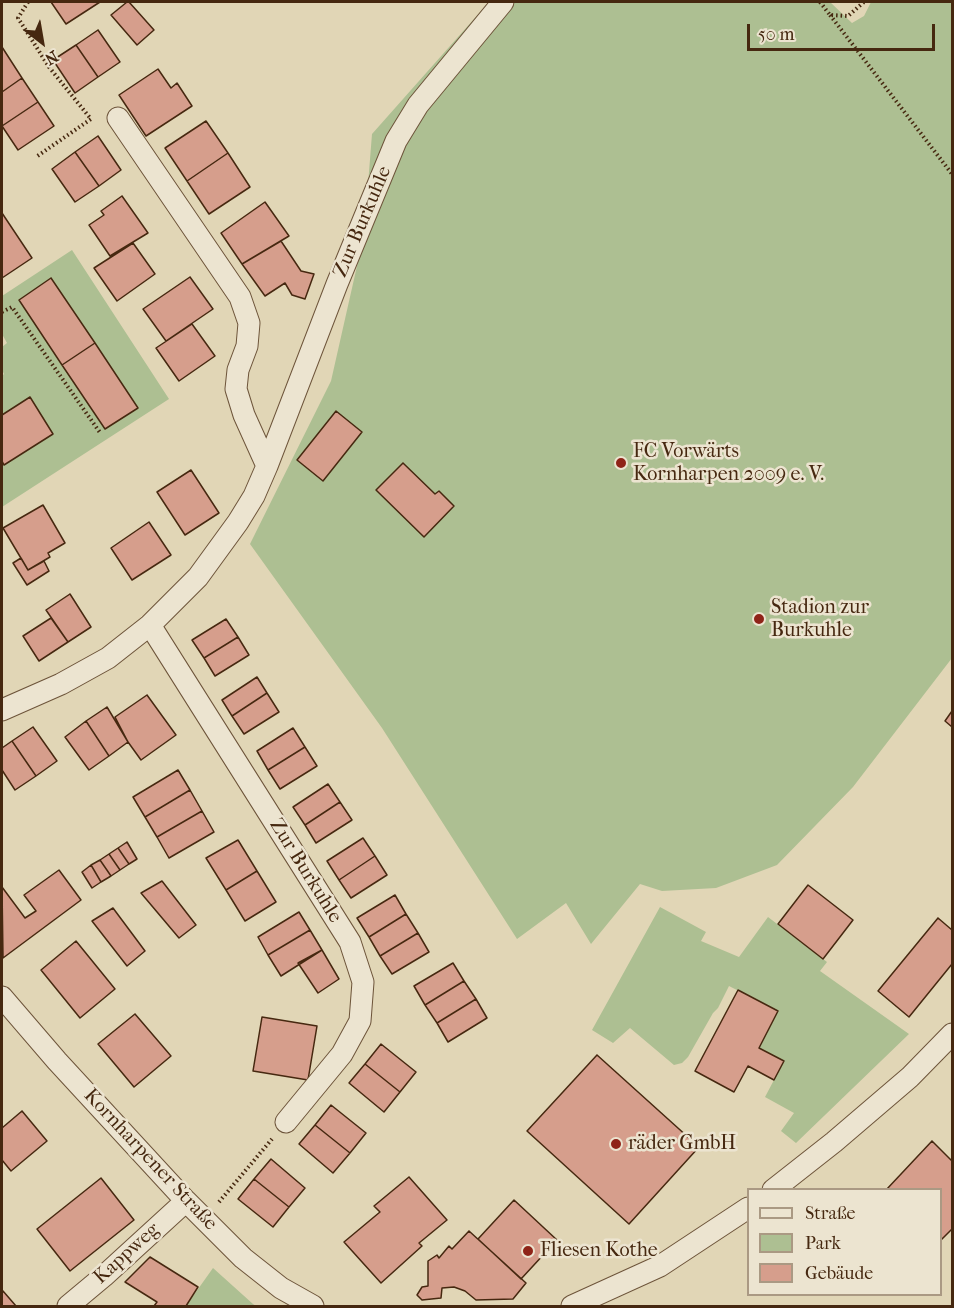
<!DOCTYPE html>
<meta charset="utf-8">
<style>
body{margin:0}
#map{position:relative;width:954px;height:1308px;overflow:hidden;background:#e1d6b6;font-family:"IM FELL French Canon",serif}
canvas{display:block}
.frame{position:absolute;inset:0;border:3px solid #462810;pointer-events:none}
.legend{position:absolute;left:747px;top:1188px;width:195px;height:108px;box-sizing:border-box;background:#ece4d0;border:2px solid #aa9983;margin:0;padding:8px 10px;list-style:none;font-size:18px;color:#462810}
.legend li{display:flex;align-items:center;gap:12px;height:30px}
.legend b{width:30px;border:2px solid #aa9983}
.north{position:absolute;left:12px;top:12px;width:60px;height:60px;-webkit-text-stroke:4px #ece4d0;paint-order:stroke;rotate:149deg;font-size:16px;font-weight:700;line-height:24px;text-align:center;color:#462810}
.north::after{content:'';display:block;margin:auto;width:21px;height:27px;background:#462810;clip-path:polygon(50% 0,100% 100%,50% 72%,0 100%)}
.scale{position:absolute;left:747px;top:24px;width:188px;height:27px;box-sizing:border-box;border:3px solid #462810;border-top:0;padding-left:8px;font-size:18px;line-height:21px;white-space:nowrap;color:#462810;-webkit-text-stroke:4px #ece4d0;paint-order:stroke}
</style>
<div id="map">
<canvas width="954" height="1308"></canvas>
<div class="frame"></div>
<ul class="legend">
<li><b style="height:8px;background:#ece4d0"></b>Straße</li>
<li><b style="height:16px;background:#adbf92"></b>Park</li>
<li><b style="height:16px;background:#d69e8c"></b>Gebäude</li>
</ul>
<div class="north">N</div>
<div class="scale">50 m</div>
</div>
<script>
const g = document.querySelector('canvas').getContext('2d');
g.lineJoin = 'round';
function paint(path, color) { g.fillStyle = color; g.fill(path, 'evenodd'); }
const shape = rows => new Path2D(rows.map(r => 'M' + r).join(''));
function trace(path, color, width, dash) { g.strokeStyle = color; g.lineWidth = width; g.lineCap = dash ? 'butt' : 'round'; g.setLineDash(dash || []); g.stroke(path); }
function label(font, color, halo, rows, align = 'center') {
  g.font = font + ' "IM FELL French Canon",serif'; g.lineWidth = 5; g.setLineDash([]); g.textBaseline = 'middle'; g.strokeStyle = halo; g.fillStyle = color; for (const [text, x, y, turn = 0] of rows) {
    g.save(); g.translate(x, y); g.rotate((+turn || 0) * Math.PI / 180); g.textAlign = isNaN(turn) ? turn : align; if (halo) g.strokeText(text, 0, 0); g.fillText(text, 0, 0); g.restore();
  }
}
paint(shape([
 [489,2,830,2,852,23,864,16,871,2,952,2,952,658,853,787,777,865,716,888,662,891,640,884,591,944,566,903,517,939,382,728,250,544,331,381,364,235,372,134],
 [72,250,169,399,2,507,2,376,4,374,2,370,2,347,7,343,2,334,2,296],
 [660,907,706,932,701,941,739,957,768,917,827,962,820,971,909,1034,796,1143,781,1131,794,1113,765,1097,784,1061,759,1048,778,1011,729,986,718,1008,713,1013,688,1057,682,1063,674,1065,630,1028,613,1043,592,1030],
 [213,1268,253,1304,256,1306,186,1306]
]), '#adbf92');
const building = shape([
 [51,2,100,2,66,24,51,2],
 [127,2,129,2,154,30,137,45,111,15,127,2],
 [98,30,120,62,98,77,76,45,98,30],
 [76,45,98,77,75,93,53,60,76,45],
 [2,47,22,78,2,92,2,47],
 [158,69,171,88,177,83,192,106,146,136,119,95,158,69],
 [22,78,38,102,2,126,2,92,22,78],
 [38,102,54,126,18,150,2,126,38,102],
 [206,121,228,153,187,181,165,148,206,121],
 [98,136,121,170,99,186,75,152,98,136],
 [75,152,99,186,75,202,52,169,75,152],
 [228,153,250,187,209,214,187,181,228,153],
 [122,196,148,233,110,256,89,225,104,215,101,211,122,196],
 [265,202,289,236,242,264,221,233,265,202],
 [2,213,32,258,2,278,2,213],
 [281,241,301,271,314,274,305,299,292,295,285,283,265,296,242,264,281,241],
 [133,243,155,274,117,301,94,268,133,243],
 [190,277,213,309,166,341,143,309,190,277],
 [51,278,95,343,62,365,19,300,51,278],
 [192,324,215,356,179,381,156,348,192,324],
 [95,343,138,408,105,429,62,365,95,343],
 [30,397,53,434,4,465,2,461,2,415,30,397],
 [336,411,362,432,323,481,297,460,336,411],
 [403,463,435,494,439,491,454,506,424,537,376,490,403,463],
 [191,470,219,513,185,535,157,492,191,470],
 [43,505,65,543,48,553,50,557,28,570,3,528,43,505],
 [149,522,171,555,132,580,111,548,149,522],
 [21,558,28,570,44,561,49,571,27,585,13,563,21,558],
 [70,594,91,627,68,642,46,610,70,594],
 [51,618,68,642,39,661,23,636,51,618],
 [226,619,238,637,204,658,192,640,226,619],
 [238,637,249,655,215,676,204,658,238,637],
 [257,677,267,693,232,716,222,700,257,677],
 [267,693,279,712,244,734,232,716,267,693],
 [147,695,176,735,141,760,128,742,115,717,147,695],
 [107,707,128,742,109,756,86,721,107,707],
 [952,711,952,727,945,721,952,711],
 [86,721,109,756,89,770,65,737,86,721],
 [33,727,57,761,36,776,12,741,33,727],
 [293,728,305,747,268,770,257,751,293,728],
 [12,741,36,776,15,790,2,770,2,748,12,741],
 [305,747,317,766,280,789,268,770,305,747],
 [178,770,190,790,145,817,133,797,178,770],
 [328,784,340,802,305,825,293,807,328,784],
 [190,790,202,811,157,837,145,817,190,790],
 [340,802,352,820,316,843,305,825,340,802],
 [202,811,214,832,169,858,157,837,202,811],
 [363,838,375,856,339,880,327,861,363,838],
 [238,840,257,871,226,890,206,858,238,840],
 [127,842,137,859,129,864,118,848,127,842],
 [118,848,129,864,120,870,109,854,118,848],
 [109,854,120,870,111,876,100,860,109,854],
 [375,856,387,875,351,898,339,880,375,856],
 [100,860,111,876,101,882,91,865,100,860],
 [91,865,101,882,92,888,82,872,91,865],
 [59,870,81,900,3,958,2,887,25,918,36,911,24,895,59,870],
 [257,871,276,902,245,921,226,890,257,871],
 [162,881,196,925,179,938,141,893,162,881],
 [808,885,853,920,823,959,778,924,808,885],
 [395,895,406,914,369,937,357,918,395,895],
 [113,908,145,951,127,966,92,921,113,908],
 [299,912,310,930,268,955,258,937,299,912],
 [406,914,418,933,380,956,369,937,406,914],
 [938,918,952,930,952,964,909,1017,878,991,938,918],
 [310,930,322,950,281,976,268,955,310,930],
 [418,933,429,952,392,974,380,956,418,933],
 [76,941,115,989,80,1018,41,970,76,941],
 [322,950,339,979,318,993,298,963,322,950],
 [453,963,464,981,425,1005,414,986,453,963],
 [464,981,476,999,437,1023,425,1005,464,981],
 [738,990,778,1011,759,1048,784,1061,774,1080,748,1066,734,1092,695,1071,738,990],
 [476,999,487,1018,448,1042,437,1023,476,999],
 [135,1014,171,1056,134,1087,98,1044,135,1014],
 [262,1017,317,1026,308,1080,253,1071,262,1017],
 [381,1044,416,1072,400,1092,365,1064,381,1044],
 [597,1055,699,1147,629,1224,527,1131,597,1055],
 [365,1064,400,1092,384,1112,349,1083,365,1064],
 [331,1105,366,1133,350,1153,315,1125,331,1105],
 [22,1111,47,1141,11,1171,2,1160,2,1128,22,1111],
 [315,1125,350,1153,333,1173,299,1144,315,1125],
 [932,1141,952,1161,952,1229,940,1241,940,1190,886,1190,932,1141],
 [271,1159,305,1188,289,1207,254,1179,271,1159],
 [409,1177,447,1220,419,1243,422,1246,381,1283,344,1242,380,1212,374,1206,409,1177],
 [101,1178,134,1220,70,1271,37,1229,101,1178],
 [254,1179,289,1207,273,1227,238,1199,254,1179],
 [514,1200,557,1240,521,1279,478,1239,514,1200],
 [469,1231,526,1283,513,1299,476,1300,465,1291,454,1287,442,1288,441,1298,422,1300,417,1295,422,1287,428,1286,428,1261,437,1255,439,1258,449,1246,452,1249,469,1231],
 [150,1257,198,1287,186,1306,154,1306,157,1302,125,1282,150,1257],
 [3,1291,16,1306,2,1306,2,1293,3,1291]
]);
paint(building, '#d69e8c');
trace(building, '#462810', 1.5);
const street = shape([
 [118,118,240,297,249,323,247,346,238,370,236,389,244,415,267,466],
 [150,625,350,942,363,982,360,1021,342,1054,286,1122],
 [2,710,61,684,108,658,150,625,198,577,238,522,254,496,267,466,337,284,396,141,418,105,503,2],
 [2,997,57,1061,186,1201,243,1258,281,1288,313,1306],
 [773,1190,834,1142,910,1077,952,1034],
 [68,1306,104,1276,186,1201],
 [572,1306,660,1266,748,1208]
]);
trace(street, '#6d543a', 23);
trace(shape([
 [28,2,18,18,49,67,91,119,36,157],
 [820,2,830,15,848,16,864,2],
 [830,15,952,174],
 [2,312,12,307,101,434],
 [219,1202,272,1139]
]), '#462810', 4, [1.5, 3]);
trace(street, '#ece4d0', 21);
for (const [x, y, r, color] of [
 [621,463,6,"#8f2418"],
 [759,619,6,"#8f2418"],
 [616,1144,6,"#8f2418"],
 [528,1251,6,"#8f2418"]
]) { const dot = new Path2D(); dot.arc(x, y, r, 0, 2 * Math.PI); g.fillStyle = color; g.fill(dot); trace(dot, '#ece4d0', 2); }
label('20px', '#462810', '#ece4d0', [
 ["Zur Burkuhle",363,222,-67],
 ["Zur Burkuhle",305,871,58],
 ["Kornharpener Straße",150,1160,47],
 ["Kappweg",127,1254,-42]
]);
label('20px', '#462810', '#ece4d0', [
 ["FC Vorwärts",633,452],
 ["Kornharpen 2009 e. V.",633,475],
 ["Stadion zur",771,608],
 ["Burkuhle",771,631],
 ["räder GmbH",628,1144],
 ["Fliesen Kothe",540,1251]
], 'left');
</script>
